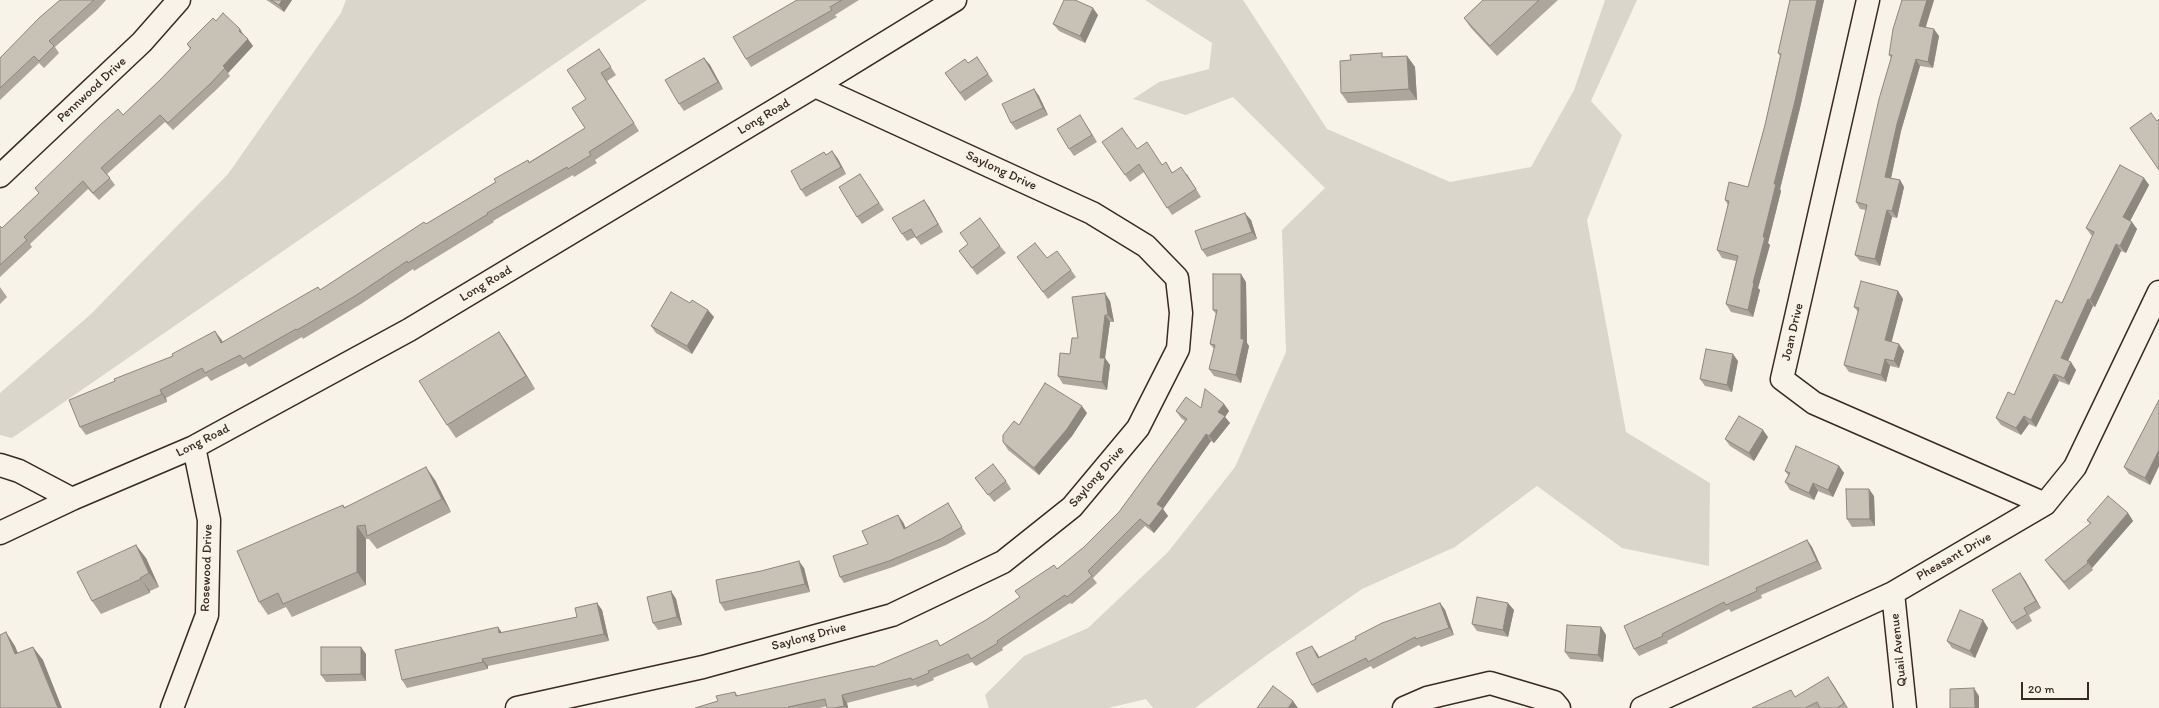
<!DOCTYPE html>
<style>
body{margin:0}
#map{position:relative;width:2159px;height:708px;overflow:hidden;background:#f7f3e8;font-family:Itim,sans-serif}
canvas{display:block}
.scale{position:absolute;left:2021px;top:682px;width:68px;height:18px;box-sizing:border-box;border:2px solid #3b2a1e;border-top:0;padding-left:5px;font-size:12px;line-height:14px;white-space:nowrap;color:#3b2a1e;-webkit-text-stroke:3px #f7f3e8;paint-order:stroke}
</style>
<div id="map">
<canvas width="2159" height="708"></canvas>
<div class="scale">20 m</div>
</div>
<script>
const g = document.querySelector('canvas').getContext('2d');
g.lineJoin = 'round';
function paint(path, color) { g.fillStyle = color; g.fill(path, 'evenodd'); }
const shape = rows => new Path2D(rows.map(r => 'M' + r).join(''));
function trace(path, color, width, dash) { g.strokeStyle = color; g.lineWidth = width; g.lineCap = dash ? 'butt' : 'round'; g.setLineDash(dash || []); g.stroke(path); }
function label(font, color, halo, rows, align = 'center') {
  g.font = font + ' Itim,sans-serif'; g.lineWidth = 3; g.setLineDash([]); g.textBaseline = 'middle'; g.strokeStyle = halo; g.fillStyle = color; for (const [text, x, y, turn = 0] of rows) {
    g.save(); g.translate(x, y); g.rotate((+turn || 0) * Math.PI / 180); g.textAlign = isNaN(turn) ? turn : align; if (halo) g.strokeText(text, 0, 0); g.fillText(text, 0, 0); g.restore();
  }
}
paint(shape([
 [346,0,647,0,12,438,0,435,0,393,91,314,228,174,341,13],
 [1145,0,1243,0,1327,129,1450,182,1531,167,1574,90,1605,0,1637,0,1591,101,1622,135,1587,220,1626,432,1710,483,1709,566,1622,548,1537,486,1455,547,1362,589,1270,653,1195,708,1153,708,1146,699,1108,708,989,708,985,695,1024,656,1088,628,1168,552,1235,467,1286,352,1282,230,1325,188,1233,97,1186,115,1133,99,1159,82,1209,69,1212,43]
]), '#dbd6cb');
const minor = shape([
 [1868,0,1782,379,1814,403,2045,504],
 [0,176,142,42,179,0],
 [0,465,19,471,72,499],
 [0,533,72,499,194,447,409,330,815,86,955,0],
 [1893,593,1905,708],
 [172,708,207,615,209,520,194,447],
 [517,708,703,667,892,615,1003,562,1072,507,1138,428,1178,349,1181,313,1177,278,1146,246,1092,213,815,86],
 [1404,708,1427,698,1490,683,1554,702,1559,708],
 [1642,708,1893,593,2045,504,2075,467,2159,292]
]);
trace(minor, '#3b2a1e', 25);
trace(minor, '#f7f3e8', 22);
paint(shape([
 [60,0,106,0,97,10,55,47,59,53,44,68,39,63,0,100,0,58],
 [266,0,292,0,284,12,268,1],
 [797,0,859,0,835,15,837,17,751,67,746,59],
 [1483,0,1558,0,1497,56,1471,28,1464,18],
 [1790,0,1824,0,1800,108,1780,189,1781,191,1768,243,1770,245,1758,288,1760,290,1753,317,1731,312,1726,304,1736,261,1722,258,1717,250,1728,205,1725,200,1748,187,1765,125,1780,56,1778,53],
 [1902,0,1934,0,1925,27,1939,36,1933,68,1920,66,1901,131,1891,178,1900,180,1904,187,1897,218,1892,217,1880,266,1860,261,1855,255,1866,210,1860,209,1856,202,1891,58,1889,55],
 [1098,15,1085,43,1059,31,1053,24],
 [245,37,253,46,228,73,230,76,215,91,173,130,165,122,107,174,115,185,99,200,88,189,30,244,32,247,0,277,0,226,2,228,39,193,35,188,123,115,160,80,190,49,187,44],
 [599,49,616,75,607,81,639,131,595,160,597,163,574,177,573,175,493,221,494,222,414,271,413,269,361,304,303,339,302,337,249,367,246,363,211,381,207,376,166,398,167,402,86,435,80,427,221,339,223,342,320,290,426,224,529,162,585,128,586,99],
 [1407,56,1415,67,1417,100,1348,103,1341,93,1351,60,1385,57],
 [977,57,993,81,965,101,945,73,968,63],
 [704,58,710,65,723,89,684,111,679,104],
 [1034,89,1039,96,1048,115,1016,130,1011,123],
 [1085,123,1097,142,1074,156,1069,149],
 [1102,142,1137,149,1162,165,1172,172,1187,174,1201,197,1172,215,1144,172,1130,182],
 [832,151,838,159,846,174,806,197,801,190,824,152,826,155],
 [2144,178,2149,185,2130,221,2137,229,2126,253,2121,251,2095,307,2093,306,2068,361,2076,370,2069,385,2059,381,2036,427,2029,424,2021,435,2001,425,1996,418,2014,395,2062,303,2093,236,2091,235,2086,228],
 [865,181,884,210,862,224,857,217],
 [929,207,943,232,921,245,915,237,907,241,902,234],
 [1251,220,1257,239,1207,257,1202,250],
 [968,244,1000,246,1006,253,977,275,959,251],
 [1017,257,1047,258,1071,270,1076,277,1048,299],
 [1246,282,1247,343,1249,346,1241,383,1214,376,1209,369,1214,349,1210,344,1216,314,1213,310],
 [0,287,7,297,0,304],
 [1898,291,1903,299,1891,342,1904,351,1899,368,1890,366,1886,382,1849,372,1844,365,1858,312,1854,307],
 [1110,301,1114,322,1110,322,1105,358,1110,365,1107,390,1063,384,1058,376,1078,338],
 [714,317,692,354,656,333,651,326],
 [499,332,508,345,535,389,456,438,447,425],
 [1738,361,1732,392,1705,386,1700,379],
 [2159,400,2159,466,2150,485,2129,474,2124,467],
 [1224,404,1229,411,1225,417,1230,423,1214,443,1211,441,1163,509,1168,516,1154,533,1145,526,1093,578,1097,583,1072,604,1070,603,1002,648,1003,650,976,666,972,662,933,678,934,680,917,687,916,685,847,703,848,708,827,708,827,706,820,708,695,708,718,701,735,692,738,696,873,666,874,667,941,645,986,620,1020,597,1057,569,1084,547,1119,512,1185,421,1181,418,1176,411,1201,408],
 [1087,413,1072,436,1039,475,1008,450,1003,442,1019,425],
 [1768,437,1754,461,1730,446,1725,439],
 [1839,466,1844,473,1833,497,1818,491,1814,500,1790,490,1785,482,1788,475,1785,471],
 [975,478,1006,481,1011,489,994,502],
 [435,480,451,512,377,549,369,539,366,539,366,585,292,617,286,607,268,615,259,602,344,507],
 [1874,496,1875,526,1852,527,1847,519],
 [952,510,966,534,946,545,893,567,844,583,840,577,903,522,905,528],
 [2128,513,2133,521,2092,568,2093,570,2069,590,2050,567,2045,560,2090,524,2087,520],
 [1807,540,1812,547,1822,569,1761,595,1762,598,1731,612,1729,609,1667,641,1668,643,1639,656,1634,649],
 [146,558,159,587,150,591,150,593,101,614,92,601],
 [804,568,810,592,725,611,720,603],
 [2025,580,2041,608,2029,615,2032,621,2017,630,2012,623],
 [671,591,676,599,682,625,658,630,653,623],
 [597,603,602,610,609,641,488,666,488,669,407,688,402,680,502,633,577,617],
 [1440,603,1445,610,1454,635,1421,647,1419,645,1373,669,1371,666,1317,693,1312,685,1317,653,1319,657],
 [1514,610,1508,637,1477,631,1472,624],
 [1601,627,1606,635,1603,662,1570,659,1565,652],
 [1988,628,1975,658,1952,648,1947,641],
 [366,654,366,681,326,682,321,675],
 [1828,677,1848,708,1752,708,1796,696]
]), '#aca69d');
paint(shape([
 [282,0,292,0,284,12,279,5],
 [1817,0,1824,0,1800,108,1780,189,1781,191,1768,243,1770,245,1758,288,1760,290,1753,317,1748,310,1753,283,1774,184],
 [1927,0,1934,0,1924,33,1919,26],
 [1093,8,1098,15,1085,43,1080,36],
 [240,29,245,37,239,31],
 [1934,29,1939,36,1933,68,1928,62],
 [248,39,253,46,228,73,223,66],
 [1407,56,1415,67,1417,100,1409,89],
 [704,58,710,65,723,89,718,82],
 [1916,59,1920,66,1901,131,1890,183,1885,177,1897,124],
 [601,73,607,81,639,131,634,123],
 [1034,89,1039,96,1048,115,1043,108],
 [1080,115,1085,123,1097,142,1092,135],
 [832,151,838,159,846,174,841,167],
 [2144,178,2149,185,2128,225,2123,217],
 [1900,180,1904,187,1897,218,1892,211],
 [924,200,929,207,943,232,938,224],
 [1887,210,1892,217,1880,266,1875,259],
 [1245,213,1251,220,1257,239,1252,232],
 [2132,222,2137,229,2126,253,2120,246],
 [2116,244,2121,251,2095,307,2090,300],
 [1241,274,1246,282,1247,343,1249,346,1241,383,1236,375,1241,339],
 [1898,291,1903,299,1890,348,1885,340],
 [1105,293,1110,301,1114,322,1108,315],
 [2088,299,2093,306,2066,365,2061,358],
 [708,310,714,317,692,354,687,346],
 [1105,315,1110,322,1105,358,1110,365,1107,390,1102,382,1100,358],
 [215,331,221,339,227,351,221,343],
 [499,332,508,345,535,389,526,376],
 [1899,344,1904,351,1899,368,1894,361],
 [1733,354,1738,361,1732,392,1727,385],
 [1885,359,1890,366,1886,382,1881,375],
 [2071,362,2076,370,2069,385,2064,378],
 [2054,374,2059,381,2036,427,2031,420],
 [160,390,166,398,167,402,162,394],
 [1224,404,1229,411,1225,417,1230,423,1214,443,1209,436,1218,412],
 [1082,406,1087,413,1072,436,1039,475,1034,468],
 [2024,416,2029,424,2021,435,2016,428],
 [1763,430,1768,437,1754,461,1749,453],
 [1206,434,1211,441,1163,509,1168,516,1154,533,1149,526,1157,504],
 [2159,450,2159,466,2150,485,2145,478],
 [1839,466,1844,473,1833,497,1828,490],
 [426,467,435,480,451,512,442,499],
 [1813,483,1818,491,1814,500,1809,493],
 [1869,489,1874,496,1875,526,1870,519],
 [2128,513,2133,521,2092,568,2087,561],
 [898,515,903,522,909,535,904,529],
 [357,526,366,539,366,585,357,572],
 [1807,540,1812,547,1822,569,1817,561],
 [136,545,146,558,159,587,149,573],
 [799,561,804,568,810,592,805,584],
 [2020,573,2025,580,2041,608,2036,601],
 [140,578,150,591,150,593,141,579],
 [671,591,676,599,682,625,677,617],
 [597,603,602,610,609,641,604,634],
 [1440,603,1445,610,1454,635,1449,628],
 [1508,603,1514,610,1508,637,1503,630],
 [1983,620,1988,628,1975,658,1970,651],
 [498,627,503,634,499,633],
 [1601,627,1606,635,1603,662,1598,655],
 [6,632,15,646,24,668,15,654],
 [1312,646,1317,653,1323,665,1318,658],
 [33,647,43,660,62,708,58,708],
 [361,647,366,654,366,681,361,674],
 [482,659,488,666,488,669,483,662],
 [1828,677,1833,684,1848,708,1844,703],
 [1974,688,1979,696,1979,708,1975,708],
 [842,695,847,703,848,708,846,708,844,706],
 [1293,701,1298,708,1288,708]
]), '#8c877f');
const building = shape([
 [60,0,94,0,49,41,54,46,39,61,34,56,0,88,0,58,39,18,60,0],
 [271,0,282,0,279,5,271,0],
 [797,0,842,0,830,7,832,10,746,59,733,37,797,0],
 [1064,0,1075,0,1093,8,1080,36,1053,24,1064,0],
 [1483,0,1539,0,1490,46,1464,18,1483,0],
 [1790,0,1817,0,1795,101,1774,184,1776,184,1763,237,1765,237,1753,283,1754,283,1748,310,1726,304,1738,256,1717,250,1729,201,1725,200,1729,182,1748,187,1765,125,1781,54,1778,53,1790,0],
 [1902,0,1927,0,1919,26,1934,29,1928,62,1916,59,1897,124,1885,177,1900,180,1892,211,1887,210,1875,259,1855,255,1867,205,1856,202,1879,99,1892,55,1889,55,1893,29,1902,0],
 [223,13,240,29,239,31,248,39,223,66,225,68,210,84,168,123,160,115,101,168,110,178,93,193,83,181,24,237,27,240,0,265,0,226,2,228,39,193,35,188,100,125,118,109,123,115,160,80,191,48,187,44,213,18,216,21,223,13],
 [599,49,611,67,601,73,634,123,589,152,591,155,568,169,567,167,487,213,488,214,408,263,407,261,355,296,297,330,296,329,243,359,240,355,205,373,202,368,160,390,162,394,80,427,69,400,115,381,114,379,173,356,172,354,215,331,221,343,318,287,320,290,424,222,426,224,496,182,494,179,528,160,529,163,585,128,572,108,586,99,567,70,599,49],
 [1382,53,1382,57,1407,56,1409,89,1341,93,1340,61,1351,60,1350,55,1382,53],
 [977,57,988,74,960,93,945,73,965,59,968,63,977,57],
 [704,58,718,82,679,104,665,80,704,58],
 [1034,89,1043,108,1011,123,1002,104,1034,89],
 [2151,113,2157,121,2159,119,2159,170,2130,128,2151,113],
 [1080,115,1092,135,1069,149,1057,129,1080,115],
 [1122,128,1137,149,1147,142,1162,165,1166,162,1172,173,1181,167,1196,189,1167,208,1139,164,1125,175,1102,142,1122,128],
 [832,151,841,167,801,190,791,171,824,152,826,155,832,151],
 [2120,165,2144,178,2123,217,2132,222,2120,246,2116,244,2090,300,2088,299,2061,358,2071,362,2064,378,2054,374,2031,420,2024,416,2016,428,1996,418,2008,392,2014,395,2056,300,2062,303,2094,232,2086,228,2120,165],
 [860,174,879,203,857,217,839,187,860,174],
 [924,200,938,224,916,238,911,229,902,234,892,218,924,200],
 [1245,213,1252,232,1202,250,1195,231,1245,213],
 [980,218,1000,246,972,268,959,251,968,244,960,233,980,218],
 [1035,243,1047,258,1057,251,1071,270,1043,292,1017,257,1035,243],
 [1213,274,1241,274,1241,339,1244,339,1236,375,1209,369,1215,345,1210,344,1217,310,1213,310,1213,274],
 [1861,281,1898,291,1885,340,1899,344,1894,361,1885,359,1881,375,1844,365,1859,308,1854,307,1861,281],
 [671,292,690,303,692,300,708,310,687,346,651,326,671,292],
 [1105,293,1108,315,1105,315,1100,358,1105,358,1102,382,1058,376,1060,353,1070,354,1072,338,1078,338,1072,297,1105,293],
 [499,332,526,376,447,425,419,381,499,332],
 [1706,349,1733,354,1727,385,1700,379,1706,349],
 [1045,383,1082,406,1067,429,1034,468,1003,442,1003,435,1014,421,1019,425,1045,383],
 [1205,389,1224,404,1218,412,1225,416,1209,436,1206,434,1157,504,1163,508,1149,526,1140,519,1088,571,1092,576,1067,597,1065,595,997,641,998,643,971,659,968,654,928,671,929,673,912,680,911,678,842,695,844,706,834,708,827,708,825,699,788,707,789,708,695,708,718,701,716,696,735,692,736,696,873,666,873,667,937,640,940,646,986,620,1020,597,1015,591,1054,565,1057,569,1084,547,1119,512,1187,419,1176,411,1186,397,1201,408,1205,389],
 [2159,400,2159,450,2145,478,2124,467,2159,400],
 [1739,416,1763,430,1749,453,1725,439,1739,416],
 [1796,446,1839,466,1828,490,1813,483,1809,493,1785,482,1790,473,1785,471,1796,446],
 [993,464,1006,481,988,495,975,478,993,464],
 [426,467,442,499,367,536,365,525,357,526,357,572,283,604,278,593,259,602,237,551,343,505,344,508,426,467],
 [1846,489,1869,489,1870,519,1847,519,1846,489],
 [2108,496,2128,513,2087,561,2088,563,2064,582,2045,560,2091,523,2087,520,2108,496],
 [948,503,962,527,941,539,889,561,840,577,833,556,868,544,862,531,898,515,904,529,948,503],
 [1807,540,1817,561,1756,588,1757,591,1726,605,1724,602,1662,634,1663,636,1634,649,1624,626,1807,540],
 [136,545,149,573,140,578,141,579,92,601,77,572,136,545],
 [799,561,805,584,720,603,716,580,761,571,799,561],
 [2020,573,2036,601,2024,608,2027,614,2012,623,1992,590,2020,573],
 [671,591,677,617,653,623,647,597,671,591],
 [1477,597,1508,603,1503,630,1472,624,1477,597],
 [597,603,604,634,482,659,483,662,402,680,395,650,498,627,499,633,577,617,575,608,597,603],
 [1440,603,1449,628,1416,639,1415,637,1368,662,1366,658,1312,685,1296,653,1312,646,1318,658,1356,639,1355,637,1382,623,1440,603],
 [1960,610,1983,620,1970,651,1947,641,1960,610],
 [1567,625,1601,627,1598,655,1565,652,1567,625],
 [6,632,15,654,33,647,58,708,0,708,0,635,6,632],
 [321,647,361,647,361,674,321,675,321,647],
 [1828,677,1844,703,1837,708,1820,708,1817,702,1805,708,1752,708,1791,690,1795,697,1828,677],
 [1273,686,1293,701,1288,708,1257,708,1273,686],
 [1974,688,1975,708,1950,708,1950,689,1974,688]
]);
paint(building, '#c8c1b6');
trace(building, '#8c877f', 1);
label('13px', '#3b2a1e', '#f7f3e8', [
 ["Pennwood Drive",92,90,-43],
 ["Long Road",764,117,-31],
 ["Saylong Drive",1001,171,25],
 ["Long Road",486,284,-31],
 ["Joan Drive",1793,332,-77],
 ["Long Road",203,441,-27],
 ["Saylong Drive",1097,477,-49],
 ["Pheasant Drive",1954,557,-30],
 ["Rosewood Drive",207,568,-88],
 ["Saylong Drive",809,637,-15],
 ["Quail Avenue",1899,650,-96]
]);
</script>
